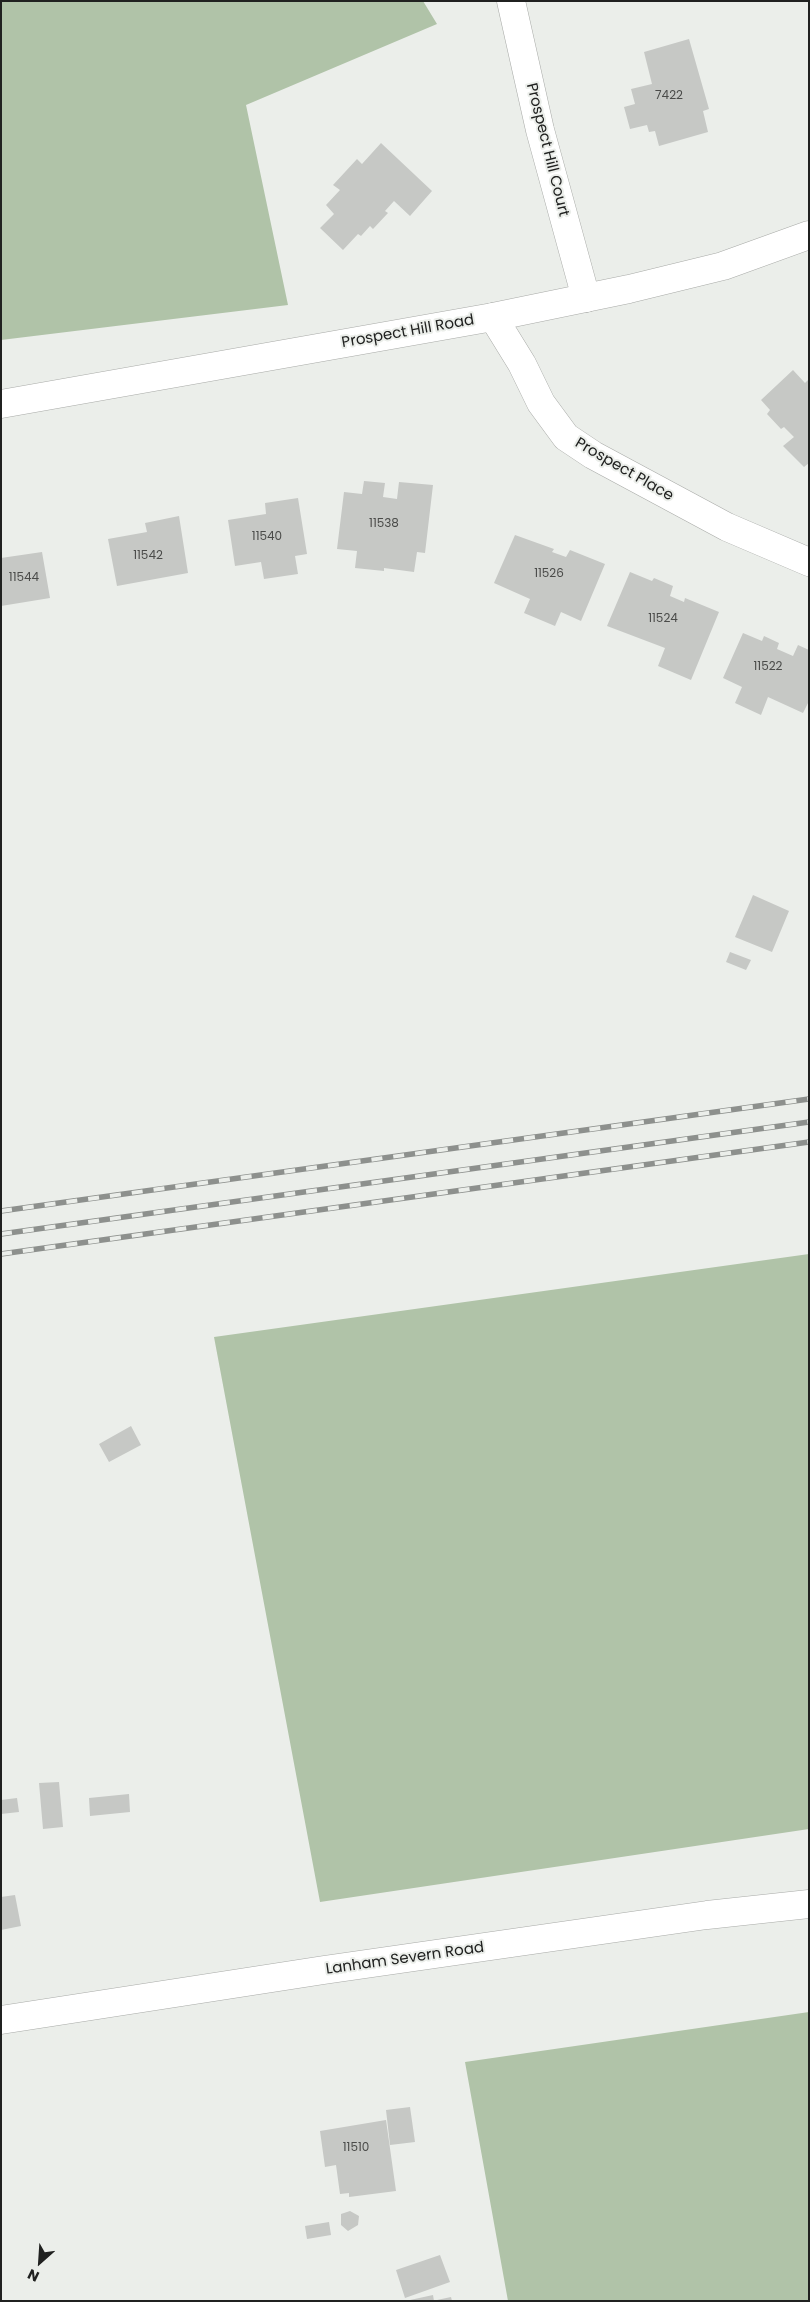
<!DOCTYPE html>
<style>
body{margin:0}
#map{position:relative;width:810px;height:2302px;overflow:hidden;background:#ebeeea;font-family:Poppins,sans-serif}
canvas{display:block}
.frame{position:absolute;inset:0;border:2px solid #202120;pointer-events:none}
.north{position:absolute;left:15px;top:2237px;width:50px;height:50px;-webkit-text-stroke:4px #ebeeea;paint-order:stroke;rotate:206deg;font-size:14px;font-weight:700;line-height:20px;text-align:center;color:#202120}
.north::after{content:'';display:block;margin:auto;width:18px;height:22px;background:#202120;clip-path:polygon(50% 0,100% 100%,50% 72%,0 100%)}
</style>
<div id="map">
<canvas width="810" height="2302"></canvas>
<div class="frame"></div>
<div class="north">N</div>
</div>
<script>
const g = document.querySelector('canvas').getContext('2d');
g.lineJoin = 'round';
function paint(path, color) { g.fillStyle = color; g.fill(path, 'evenodd'); }
const shape = rows => new Path2D(rows.map(r => 'M' + r).join(''));
function trace(path, color, width, dash) { g.strokeStyle = color; g.lineWidth = width; g.lineCap = dash ? 'butt' : 'round'; g.setLineDash(dash || []); g.stroke(path); }
function label(font, color, halo, rows, align = 'center') {
  g.font = font + ' Poppins,sans-serif'; g.lineWidth = 4; g.setLineDash([]); g.textBaseline = 'middle'; g.strokeStyle = halo; g.fillStyle = color; for (const [text, x, y, turn = 0] of rows) {
    g.save(); g.translate(x, y); g.rotate((+turn || 0) * Math.PI / 180); g.textAlign = isNaN(turn) ? turn : align; if (halo) g.strokeText(text, 0, 0); g.fillText(text, 0, 0); g.restore();
  }
}
paint(shape([
 [1,1,423,1,437,24,246,105,288,305,1,340],
 [809,1254,809,1829,320,1902,214,1337],
 [809,2012,809,2301,508,2301,465,2062]
]), '#b0c3a8');
paint(shape([
 [689,39,709,109,703,111,708,132,659,146,655,131,649,132,647,125,630,129,624,107,635,104,631,89,652,84,644,52],
 [381,143,432,191,410,216,394,201,385,211,388,213,373,229,370,226,361,236,358,234,343,250,320,228,334,214,326,205,340,190,333,185,357,159,362,164],
 [793,370,805,383,809,379,809,463,804,467,783,446,794,437,784,427,781,429,767,414,770,410,761,400],
 [364,481,385,483,383,497,397,499,399,482,433,485,425,553,417,552,414,572,384,568,384,571,355,568,357,551,337,549,344,492,362,494],
 [298,498,307,554,295,556,298,574,264,579,261,562,235,566,228,520,266,514,265,503],
 [179,516,188,573,117,586,108,539,147,532,145,523],
 [515,535,554,549,552,552,566,557,570,550,605,564,581,621,561,612,555,626,524,613,530,599,494,583],
 [42,552,50,598,1,606,1,558],
 [630,572,652,581,654,578,673,586,670,596,684,602,685,598,719,612,691,680,658,666,665,648,607,626],
 [743,633,762,641,764,636,779,643,777,649,793,656,798,645,809,650,809,701,803,713,768,697,761,715,735,703,742,687,723,678],
 [753,895,789,911,772,952,735,937],
 [730,952,751,960,746,970,726,962],
 [131,1426,141,1445,109,1462,99,1444],
 [59,1782,63,1827,43,1829,39,1783],
 [129,1794,130,1812,90,1816,89,1798],
 [17,1798,19,1812,1,1814,1,1800],
 [15,1895,21,1926,1,1930,1,1897],
 [410,2107,415,2142,390,2145,386,2110],
 [386,2120,396,2191,349,2197,349,2193,340,2194,336,2165,325,2167,320,2131],
 [350,2211,359,2216,358,2225,348,2231,341,2225,341,2214],
 [329,2222,331,2235,307,2239,305,2226],
 [440,2255,450,2282,405,2298,396,2270],
 [433,2295,434,2301,410,2301,410,2300],
 [451,2297,452,2301,437,2301,437,2300]
]), '#c6c8c5');
const street = shape([
 [511,1,540,130,586,298],
 [493,317,522,364,541,403,566,437,593,455,727,527,809,562]
]);
const secondary = shape([
 [1,404,493,317,629,289,723,266,809,235],
 [1,2020,324,1970,707,1915,809,1904]
]);
trace(street, '#a8aaa7', 29);
trace(secondary, '#a8aaa7', 29);
trace(street, '#fff', 28);
trace(secondary, '#fff', 28);
const rail = shape([
 [1,1211,809,1099],
 [1,1234,809,1122],
 [1,1254,809,1142]
]);
trace(rail, '#8d908d', 5.5);
trace(rail, '#ebeeea', 4, [11]);
label('12px', '#4a4b49', null, [
 ["7422",669,96],
 ["11538",384,524],
 ["11540",267,537],
 ["11542",148,556],
 ["11526",549,574],
 ["11544",24,578],
 ["11524",663,619],
 ["11522",768,667],
 ["11510",356,2148]
]);
label('15px', '#202120', '#ebeeea', [
 ["Prospect Hill Court",547,150,76],
 ["Prospect Hill Road",408,332,-10],
 ["Prospect Place",624,470,30],
 ["Lanham Severn Road",405,1959,-8]
]);
</script>
